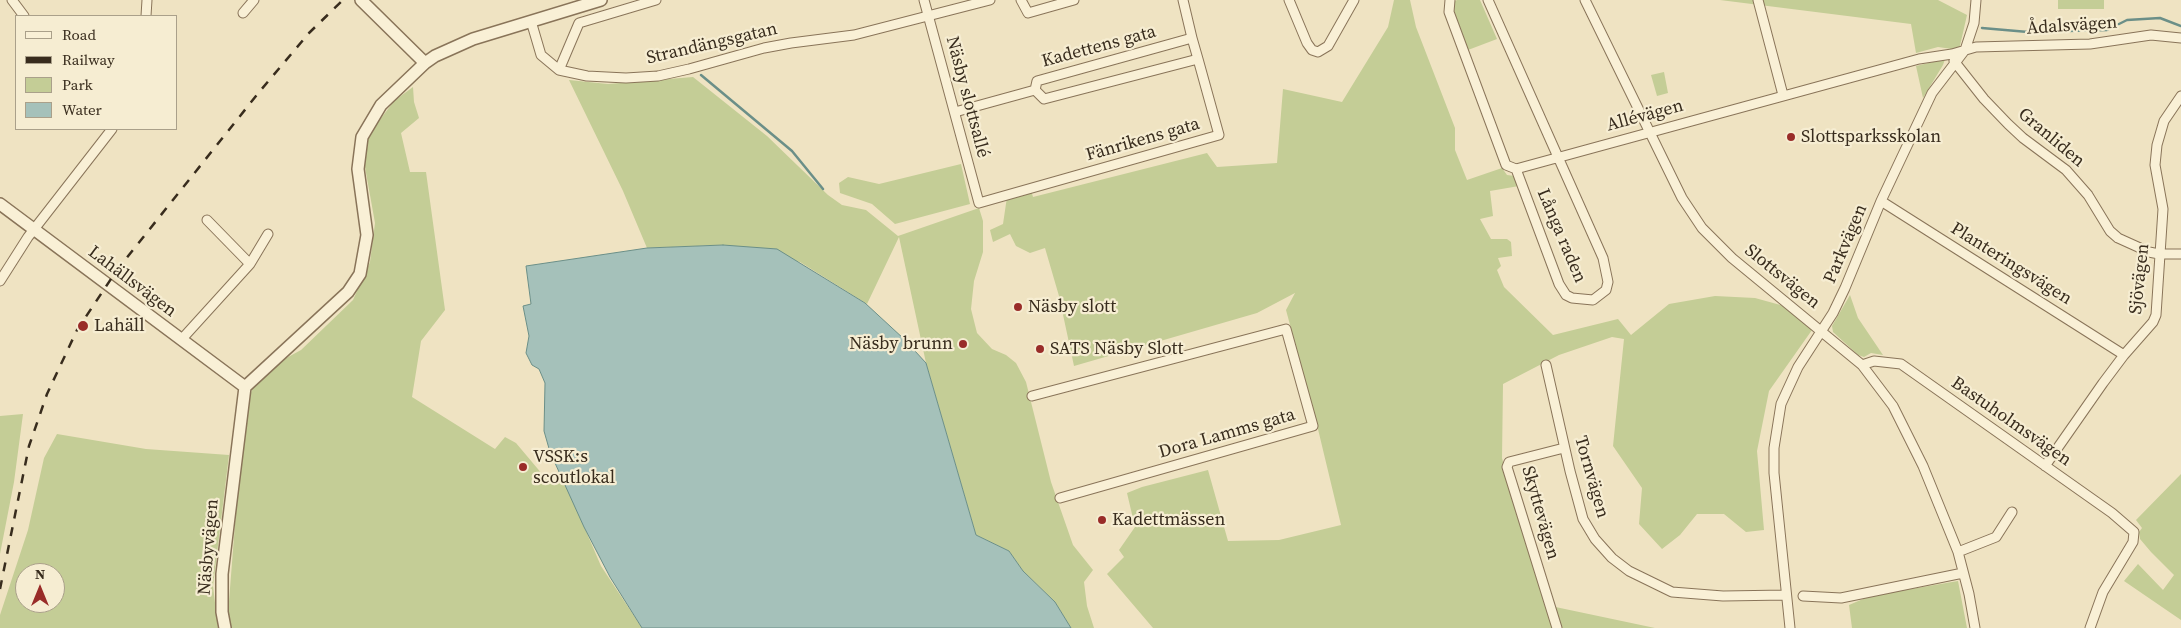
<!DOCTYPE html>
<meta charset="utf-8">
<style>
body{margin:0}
#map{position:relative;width:2181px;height:628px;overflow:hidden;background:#efe3c2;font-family:"Source Serif 4",serif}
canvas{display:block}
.legend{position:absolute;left:15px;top:15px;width:162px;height:115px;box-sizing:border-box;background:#f6edd2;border:1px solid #aaa08a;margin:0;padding:6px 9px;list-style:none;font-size:15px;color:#382c1d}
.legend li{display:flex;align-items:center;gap:10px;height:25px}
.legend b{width:25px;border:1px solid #aaa08a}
.north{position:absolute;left:15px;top:563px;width:50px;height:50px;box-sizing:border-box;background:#f6edd2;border:1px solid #aaa08a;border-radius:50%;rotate:0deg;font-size:14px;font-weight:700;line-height:20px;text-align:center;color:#382c1d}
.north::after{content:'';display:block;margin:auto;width:18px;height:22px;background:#992c28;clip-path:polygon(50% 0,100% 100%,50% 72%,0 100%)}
</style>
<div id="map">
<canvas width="2181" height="628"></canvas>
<ul class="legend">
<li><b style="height:6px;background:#f9f0d6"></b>Road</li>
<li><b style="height:6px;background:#382c1d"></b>Railway</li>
<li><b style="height:14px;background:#c4cd96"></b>Park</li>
<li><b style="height:14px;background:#a5c1ba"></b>Water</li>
</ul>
<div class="north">N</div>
</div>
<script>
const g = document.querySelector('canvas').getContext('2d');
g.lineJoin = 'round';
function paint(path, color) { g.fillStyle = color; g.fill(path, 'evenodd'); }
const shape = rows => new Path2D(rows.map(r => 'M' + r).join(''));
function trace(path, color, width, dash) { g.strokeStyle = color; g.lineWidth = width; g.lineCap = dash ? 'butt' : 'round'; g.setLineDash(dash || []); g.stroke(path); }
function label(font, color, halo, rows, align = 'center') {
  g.font = font + ' "Source Serif 4",serif'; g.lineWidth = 4.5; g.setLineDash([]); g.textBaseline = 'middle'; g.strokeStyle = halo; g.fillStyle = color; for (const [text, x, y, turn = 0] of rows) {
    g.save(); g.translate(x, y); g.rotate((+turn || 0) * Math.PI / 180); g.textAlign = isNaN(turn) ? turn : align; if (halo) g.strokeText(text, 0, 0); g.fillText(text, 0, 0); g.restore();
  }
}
paint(shape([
 [1394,0,1410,0,1416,27,1455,128,1455,150,1467,180,1502,168,1507,175,1515,176,1519,186,1490,191,1493,216,1480,219,1491,239,1507,239,1511,242,1512,256,1498,258,1501,266,1497,270,1504,287,1553,335,1618,319,1631,335,1669,304,1715,296,1755,298,1784,306,1812,330,1769,391,1757,451,1764,530,1746,532,1724,514,1697,514,1680,535,1662,549,1639,524,1642,488,1613,446,1624,339,1612,337,1559,355,1503,384,1502,458,1516,513,1546,605,1655,628,1153,628,1107,574,1124,557,1119,550,1135,527,1127,493,1142,487,1208,470,1228,541,1279,540,1341,525,1317,425,1286,310,1295,293,1257,313,1074,366,1059,296,1045,248,1030,253,1016,246,1010,234,993,242,990,230,1003,224,1007,197,1031,190,1033,197,1207,153,1217,167,1277,163,1283,89,1342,102,1388,27],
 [1457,0,1480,0,1497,39,1468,50,1454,11,1455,1],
 [1720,0,1938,0,1967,15,1959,50,1938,47,1916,53,1911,24],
 [2058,0,2104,0,2104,9,2058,9],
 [1945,59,1943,65,1923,98,1916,66],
 [1664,72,1668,93,1657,96,1651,75],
 [693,77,767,136,828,195,842,205,866,210,898,236,979,208,983,221,983,252,974,281,971,309,977,333,992,349,1006,355,1016,363,1026,382,1051,482,1073,545,1093,570,1084,582,1087,606,1094,628,1071,628,1055,602,1023,571,1009,551,976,535,926,363,899,237,867,304,800,262,723,245,647,248,623,191,569,80,608,84],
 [413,87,414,102,419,118,401,133,410,172,426,172,445,310,421,341,412,397,495,449,505,437,516,443,548,481,561,478,561,473,601,566,642,628,231,628,228,614,244,409,255,383,279,362,301,350,353,300,370,262,375,223,363,156,367,137,394,101],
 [961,164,970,204,895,224,872,204,840,193,839,183,848,177,879,184],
 [1850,295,1858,318,1883,355,1871,353,1864,357,1858,355,1833,332,1832,326],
 [23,414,14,482,0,554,0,416],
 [57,434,146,449,229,455,213,586,218,628,0,628,0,615,28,530,44,458],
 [25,573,55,573,55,603,25,603],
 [2181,474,2181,620,2124,581,2138,564,2163,590,2174,575,2151,552,2140,539,2139,532,2142,528,2136,520],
 [1958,581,1967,628,1852,628,1849,605,1870,596]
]), '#c4cd96');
const water = shape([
 [723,245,777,249,865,303,904,339,926,363,976,535,1009,551,1023,571,1055,602,1071,628,642,628,610,577,584,527,550,452,544,431,545,383,539,369,532,365,526,353,529,336,523,306,531,304,526,266,647,248,723,245]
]);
paint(water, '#a5c1ba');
trace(water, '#6b8f88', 1);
trace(shape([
 [1982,28,2028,32,2107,30,2127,20,2160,18,2181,26],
 [701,75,792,151,823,189]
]), '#6b8f88', 2.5);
const minor = shape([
 [12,0,24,16],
 [924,0,979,203,1219,135,1198,59,1044,99,1035,90],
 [1021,0,1028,13,1074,0],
 [1289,0,1307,43,1312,50,1318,52,1328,46,1354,0],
 [1450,0,1449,12,1506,165,1516,169,1559,284,1566,295,1572,298,1593,300,1606,290,1608,282,1603,258,1488,0],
 [1585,0,1682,198,1702,228,1732,258,1862,365,1893,406,1923,466,1958,552,1969,594,1975,628],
 [1758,0,1783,95],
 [243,13,254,0],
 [146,16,147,0],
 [531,21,541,55,559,70,587,76,626,78,658,76,689,69,764,48,791,43,854,35,990,0],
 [1192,38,1198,59],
 [1954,61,1984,99,2008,124,2023,138,2066,170,2088,195,2110,231,2118,238,2149,252,2159,254,2181,254],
 [559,70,579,23,656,0],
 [955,112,1035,90,1037,81,1192,38,1183,0],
 [1516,169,1919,59,1952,54,1976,47,2090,44,2151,35,2181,38],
 [1881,201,2124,355],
 [207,220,250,264],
 [0,281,28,237,112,129],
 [181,340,250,264,268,234],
 [1546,365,1570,471,1583,519,1595,539,1612,558,1629,571,1672,592,1723,596,1786,595],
 [1862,365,1874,361,1901,364,2112,513,2134,532,2133,542,2103,592,2090,628],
 [1032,396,1286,329,1313,426,1060,498],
 [2045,466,2103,383,2124,355,2153,322,2156,315,2163,209,2155,165,2157,145,2164,121,2181,96],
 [1958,552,1996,537,2012,512],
 [1803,596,1841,598,1963,573],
 [1557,628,1507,467,1509,462,1564,448],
 [1790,628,1774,473,1774,448,1781,404,1798,367,1833,313,1845,288,1881,201,1932,93,1965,50,1974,23,1976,0]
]);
const tertiary = shape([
 [361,0,425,63],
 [0,204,245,387],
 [225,628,222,612,222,574,245,387,348,292,360,274,367,235,358,169,362,137,381,105,425,63,435,56,473,39,601,0]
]);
trace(minor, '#897459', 11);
trace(tertiary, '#897459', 14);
trace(minor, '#f9f0d6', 9);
trace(tertiary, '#f9f0d6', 11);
trace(shape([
 [0,589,29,446,47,394,77,330,117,270,260,91,309,33,343,0]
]), '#382c1d', 2.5, [9, 9]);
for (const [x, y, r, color] of [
 [1791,137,5,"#992c28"],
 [1018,307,5,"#992c28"],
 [83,326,6,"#992c28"],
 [963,344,5,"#992c28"],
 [1040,349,5,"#992c28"],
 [523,467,5,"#992c28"],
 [1102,520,5,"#992c28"]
]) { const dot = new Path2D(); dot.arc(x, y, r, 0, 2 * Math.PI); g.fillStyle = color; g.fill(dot); trace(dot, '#f6edd2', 2); }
label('18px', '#382c1d', '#f6edd2', [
 ["Ådalsvägen",2072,26,-4],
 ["Strandängsgatan",712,44,-13],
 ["Kadettens gata",1099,47,-15],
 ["Näsby slottsallé",967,97,75],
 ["Allévägen",1645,116,-15],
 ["Granliden",2051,138,40],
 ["Fänrikens gata",1143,140,-16],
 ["Långa raden",1561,236,67],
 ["Parkvägen",1846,244,-67],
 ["Planteringsvägen",2011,264,32],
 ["Slottsvägen",1782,277,39],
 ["Sjövägen",2140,279,-84],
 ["Lahällsvägen",132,282,37],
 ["Bastuholmsvägen",2011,422,35],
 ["Dora Lamms gata",1227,434,-16],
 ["Tornvägen",1591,477,74],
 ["Skyttevägen",1540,513,74],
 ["Näsbyvägen",209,547,-85]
]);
label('18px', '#382c1d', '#f6edd2', [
 ["Slottsparksskolan",1801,137],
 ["Näsby slott",1028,307],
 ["Lahäll",94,326],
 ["Näsby brunn",953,344,"right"],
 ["SATS Näsby Slott",1050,349],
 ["VSSK:s",533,457],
 ["scoutlokal",533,478],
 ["Kadettmässen",1112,520]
], 'left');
</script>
